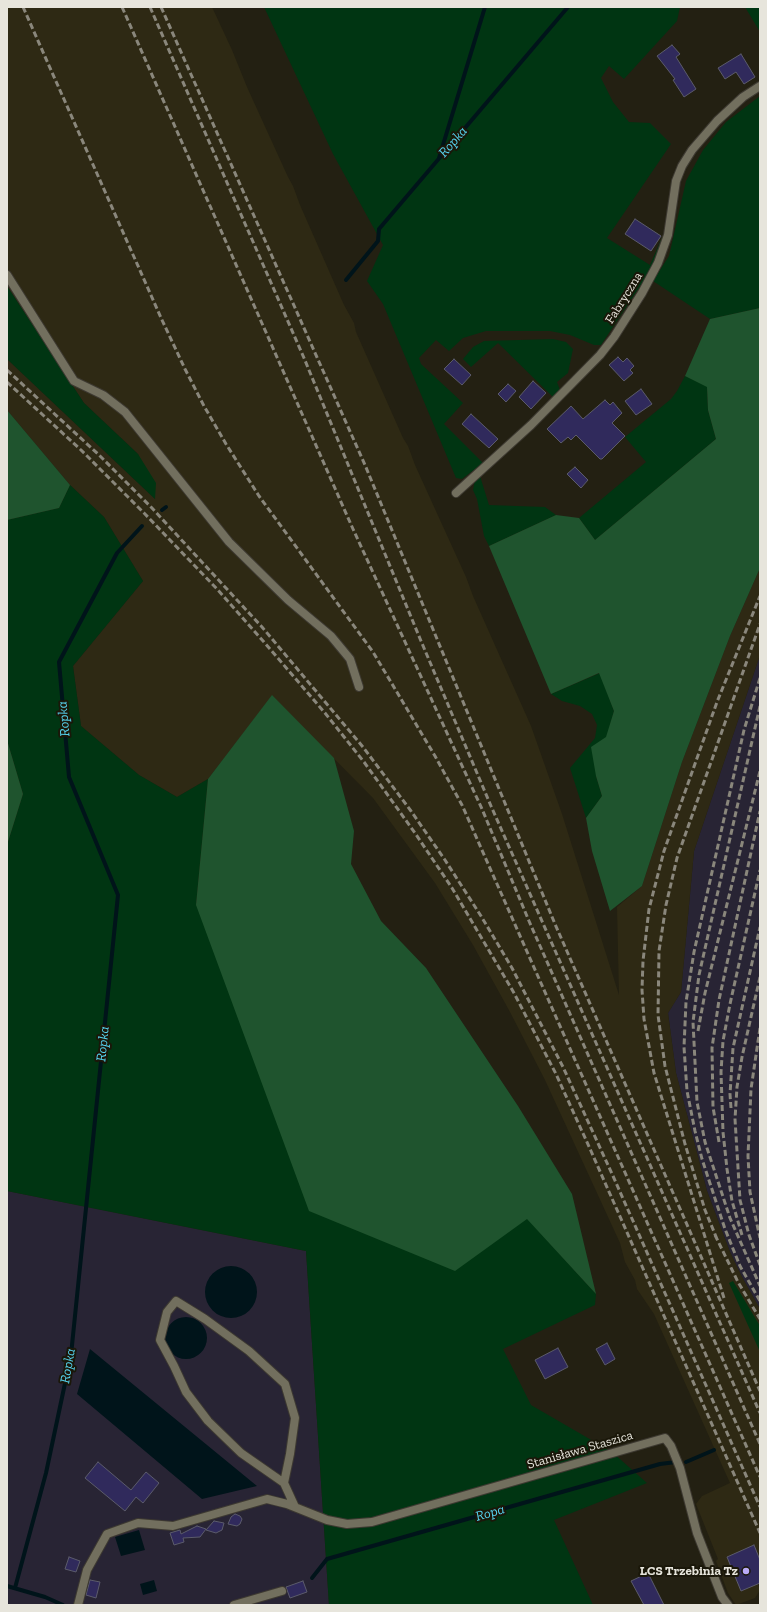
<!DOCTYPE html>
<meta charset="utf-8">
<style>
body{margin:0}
#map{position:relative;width:767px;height:1612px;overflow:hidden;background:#232012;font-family:"Zilla Slab",serif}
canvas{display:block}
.frame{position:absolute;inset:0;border:8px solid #e7e5dc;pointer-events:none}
</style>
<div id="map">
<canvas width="767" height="1612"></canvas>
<div class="frame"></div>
</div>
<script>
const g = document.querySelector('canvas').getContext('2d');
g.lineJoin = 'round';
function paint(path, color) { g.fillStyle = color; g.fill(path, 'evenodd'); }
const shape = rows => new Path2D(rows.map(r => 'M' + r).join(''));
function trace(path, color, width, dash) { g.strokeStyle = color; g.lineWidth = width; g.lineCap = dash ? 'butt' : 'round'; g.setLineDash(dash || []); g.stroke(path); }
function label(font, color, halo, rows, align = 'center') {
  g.font = font + ' "Zilla Slab",serif'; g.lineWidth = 4; g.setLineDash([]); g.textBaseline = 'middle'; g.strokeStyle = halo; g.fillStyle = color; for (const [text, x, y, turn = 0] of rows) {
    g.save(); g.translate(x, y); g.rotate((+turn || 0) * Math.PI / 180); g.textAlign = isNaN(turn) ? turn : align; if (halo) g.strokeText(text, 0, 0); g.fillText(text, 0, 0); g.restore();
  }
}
paint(shape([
 [760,655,760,1309,742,1277,730,1252,707,1191,676,1073,668,1013,681,992,694,851],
 [7,1191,306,1251,329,1605,7,1605]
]), '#282434');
paint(shape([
 [7,7,212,7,232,50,247,87,288,177,293,186,300,205,344,305,354,323,356,332,403,438,408,446,415,465,466,577,473,596,531,726,562,814,619,995,617,907,642,886,682,762,730,636,760,568,760,655,694,851,681,992,668,1013,676,1073,707,1191,730,1252,742,1277,760,1309,760,1583,758,1584,760,1590,755,1598,736,1605,728,1593,716,1561,718,1559,696,1504,702,1496,730,1483,654,1314,637,1289,635,1280,625,1262,620,1243,545,1080,510,1012,473,945,435,883,373,798,272,696,208,779,177,797,139,775,81,726,73,666,143,581,104,517,70,485,7,410,7,359,155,499,138,454,84,403,7,286]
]), '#2e2914');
paint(shape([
 [264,7,680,7,677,21,624,79,609,66,601,78,613,102,629,122,650,123,671,144,607,238,650,265,663,235,659,253,652,268,601,345,594,345,570,335,550,331,486,331,463,338,449,351,436,340,419,358,421,364,463,403,444,424,483,463,462,479,456,478,383,304,367,281,383,245,333,154],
 [745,7,760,7,760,32],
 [760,96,760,308,710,319,653,281,669,256,686,181,703,150,726,122],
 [7,286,84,403,138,454,156,483,155,499,7,359],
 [553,339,566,342,573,349,568,373,557,382,560,390,554,398,498,343,471,367,463,359,473,347,484,341],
 [685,376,707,386,708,410,716,439,595,540,579,518,646,462,625,437,671,399,677,391],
 [480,476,489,505,545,507,556,515,489,546,484,536,477,499,473,490,475,480],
 [70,485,104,517,143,581,73,666,81,726,139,775,177,797,208,779,196,905,455,1270,527,1218,596,1294,595,1305,503,1349,531,1405,612,1452,647,1483,554,1520,593,1605,329,1605,306,1251,7,1191,7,845,23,794,7,740,7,520,59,508],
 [600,673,614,711,596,776,602,796,586,818,570,768,595,738,597,725,592,714,580,706,562,701,551,694],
 [733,1281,760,1326,760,1352,729,1283]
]), '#003512');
paint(shape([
 [760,308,760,568,730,636,682,762,642,886,610,911,592,851,586,818,602,796,596,776,591,747,606,737,614,711,599,673,551,694,489,546,556,515,579,518,595,540,716,439,708,410,707,387,685,376,710,319],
 [7,410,70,485,59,508,7,520],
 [272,695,334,758,354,831,351,864,381,921,426,968,518,1106,572,1194,596,1294,527,1219,455,1271,309,1211,196,905,208,779],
 [7,740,23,794,7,845]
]), '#1f542e');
paint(shape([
 '205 1292a26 26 0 1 1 52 0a26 26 0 1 1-52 0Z',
 '165 1338a21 21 0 1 1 42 0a21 21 0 1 1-42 0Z',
 [90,1349,257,1486,202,1499,77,1394],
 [139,1530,145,1550,121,1556,115,1537],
 [154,1580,157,1591,143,1595,140,1584]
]), '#00141a');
trace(shape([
 [439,158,485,7],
 [346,280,378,241,379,229,568,7],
 [162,510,166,507],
 [686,1462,714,1450],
 [312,1578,327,1559,660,1464,676,1462],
 [7,1586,45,1597,63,1605],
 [15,1588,46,1473,71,1355,118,895,69,777,59,662,117,553,142,526]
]), '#00141a', 4);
const building = shape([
 [672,45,680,54,676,57,696,89,684,97,673,80,675,79,657,56,672,45],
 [741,54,755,77,744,84,736,72,725,79,718,68,741,54],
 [635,219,661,236,651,251,625,234,635,219],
 [618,357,623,362,627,358,634,366,630,370,633,373,624,381,609,365,618,357],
 [454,359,471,375,462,385,444,369,454,359],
 [533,381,546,393,531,409,519,397,533,381],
 [508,384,516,391,506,402,498,394,508,384],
 [641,389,652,404,636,415,625,401,641,389],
 [605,400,610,405,613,402,622,413,612,423,625,436,602,459,600,459,576,435,571,440,568,437,561,443,547,429,571,406,583,419,605,400],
 [471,414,498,439,489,448,462,424,471,414],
 [575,467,588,480,581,488,567,474,575,467],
 [607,1343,615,1359,605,1365,596,1349,607,1343],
 [558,1348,568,1367,545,1379,535,1360,558,1348],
 [98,1462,131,1490,146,1472,159,1483,143,1503,136,1497,125,1511,85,1478,98,1462],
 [235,1514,240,1516,242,1519,240,1524,237,1526,228,1524,231,1517,235,1514],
 [214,1521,224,1523,222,1530,216,1533,206,1530,214,1521],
 [197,1526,206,1529,200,1537,183,1538,184,1542,174,1545,170,1533,180,1530,181,1534,197,1526],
 [754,1545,760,1560,760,1583,741,1591,727,1557,754,1545],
 [69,1557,80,1561,76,1572,65,1569,69,1557],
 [648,1573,664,1605,644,1605,631,1581,648,1573],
 [90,1580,100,1582,96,1598,86,1595,90,1580],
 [303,1581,307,1592,290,1598,286,1587,303,1581]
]);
paint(building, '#302a5c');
trace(building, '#5b5b6b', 1);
const service = shape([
 [7,275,74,381,103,395,125,412,229,542,288,600,331,636,350,659,359,687],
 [456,493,531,425,600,355,614,337,642,293,658,263,668,235,676,181,682,166,692,150,717,121,743,97,760,86],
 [284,1483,241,1453,208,1421,186,1392,174,1366,160,1340,167,1312,176,1301,205,1319,249,1351,285,1384,295,1418,290,1454,284,1483,295,1507],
 [78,1605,87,1570,107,1534,138,1523,173,1526,267,1499,287,1504,327,1520,347,1524,372,1522,665,1438,671,1446,680,1468,697,1533,722,1597,728,1605],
 [234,1605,282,1591]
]);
trace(service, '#3d3931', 10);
trace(service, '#726f5e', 8);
trace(shape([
 [23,7,162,320,185,369,204,406,226,444,259,496,373,652,435,756,462,805,760,1477],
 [122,7,353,529,482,809,529,921,760,1444],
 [150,7,304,358,421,641,491,806,760,1413],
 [161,7,365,465,555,924,760,1391],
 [7,370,99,455,151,507,262,627,363,747,411,811,445,860,481,916,512,968,563,1067,613,1176,760,1507],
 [7,382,81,450,144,513,217,589,264,642,325,713,364,762,415,833,452,888,514,993,556,1074,591,1151,760,1533],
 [760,678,744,730,694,952,686,1002,684,1047,687,1091,695,1131,702,1159,725,1229,740,1266,760,1301],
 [760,706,699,975,693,1022,697,1102,705,1142,730,1218,760,1286],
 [760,977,742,1057,737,1087,735,1119,740,1200,749,1235,760,1265],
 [760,1028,751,1089,748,1156,750,1192,760,1238],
 [698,1031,705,993,760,771],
 [731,1108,730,1094,733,1048,760,927],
 [719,1142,713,1107,712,1048,719,1000,760,811],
 [715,1235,738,1282,760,1319],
 [742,1235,732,1201,727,1169,723,1132,721,1072,723,1041,730,1004,760,870],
 [717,1239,705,1210,685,1144,665,1066,658,1015,659,951,666,905,677,858,760,624],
 [724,1298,654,1073,644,1019,642,990,643,961,649,909,664,851,717,702,760,596]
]), '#8a877c', 3, [6, 3]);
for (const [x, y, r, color] of [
 [746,1571,4,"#baaaf6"]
]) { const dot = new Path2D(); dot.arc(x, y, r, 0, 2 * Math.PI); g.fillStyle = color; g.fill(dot); trace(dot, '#1a1709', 1.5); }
label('13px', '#e7e5dc', '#1a1709', [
 ["Fabryczna",624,298,-58],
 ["Stanisława Staszica",580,1450,-16]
]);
label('bold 13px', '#e7e5dc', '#1a1709', [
 ["LCS Trzebinia Tz",738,1571]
], 'right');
label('italic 14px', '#56d3ef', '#1a1709', [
 ["Ropka",453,142,-49],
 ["Ropka",64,719,-95],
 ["Ropka",103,1044,-84],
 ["Ropka",68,1366,-80],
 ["Ropa",490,1513,-16]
]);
</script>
